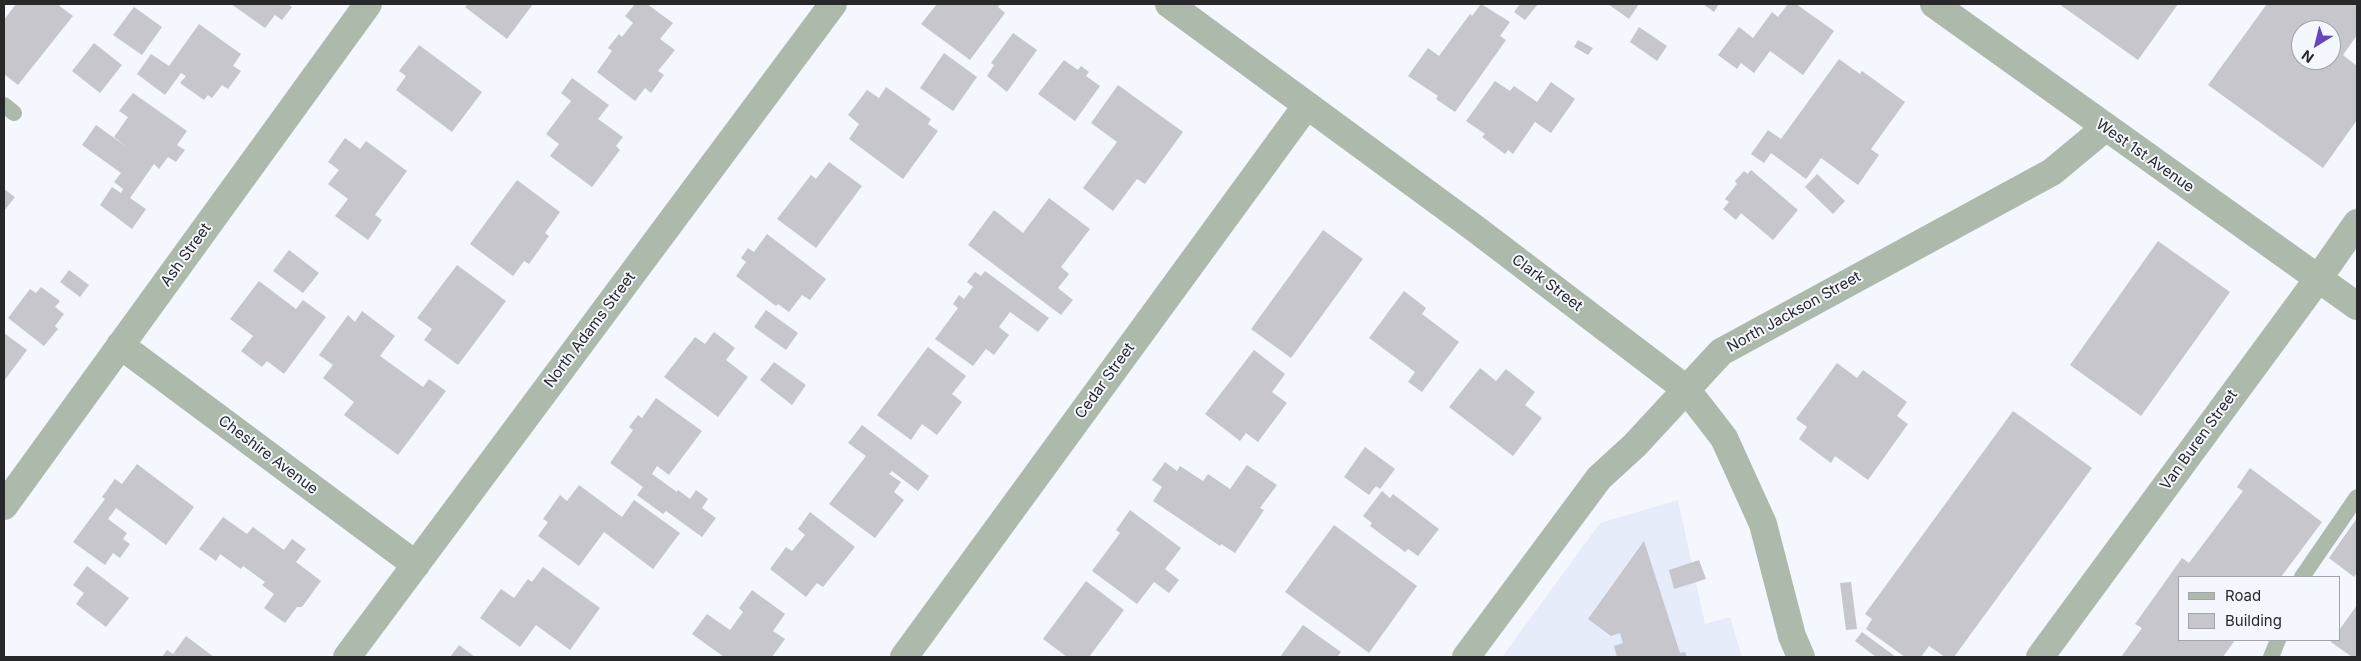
<!DOCTYPE html>
<style>
body{margin:0}
#map{position:relative;width:2361px;height:661px;overflow:hidden;background:#f4f7fd;font-family:Inter,sans-serif}
canvas{display:block}
.frame{position:absolute;inset:0;border:5px solid #27282a;pointer-events:none}
.legend{position:absolute;left:2178px;top:576px;width:162px;height:65px;box-sizing:border-box;background:#f4f7fd;border:1px solid #a2a4a9;margin:0;padding:6px 9px;list-style:none;font-size:15px;color:#27282a}
.legend li{display:flex;align-items:center;gap:10px;height:25px}
.legend b{width:25px;border:1px solid #a2a4a9}
.north{position:absolute;left:2291px;top:20px;width:50px;height:50px;box-sizing:border-box;background:#f4f7fd;border:1px solid #a2a4a9;border-radius:50%;rotate:216deg;font-size:14px;font-weight:700;line-height:20px;text-align:center;color:#27282a}
.north::after{content:'';display:block;margin:auto;width:18px;height:22px;background:#6646bf;clip-path:polygon(50% 0,100% 100%,50% 72%,0 100%)}
</style>
<div id="map">
<canvas width="2361" height="661"></canvas>
<div class="frame"></div>
<ul class="legend">
<li><b style="height:6px;background:#adb9ab"></b>Road</li>
<li><b style="height:14px;background:#c7c6cc"></b>Building</li>
</ul>
<div class="north">N</div>
</div>
<script>
const g = document.querySelector('canvas').getContext('2d');
g.lineJoin = 'round';
function paint(path, color) { g.fillStyle = color; g.fill(path, 'evenodd'); }
const shape = rows => new Path2D(rows.map(r => 'M' + r).join(''));
function trace(path, color, width, dash) { g.strokeStyle = color; g.lineWidth = width; g.lineCap = dash ? 'butt' : 'round'; g.setLineDash(dash || []); g.stroke(path); }
function label(font, color, halo, rows, align = 'center') {
  g.font = font + ' Inter,sans-serif'; g.lineWidth = 4; g.setLineDash([]); g.textBaseline = 'middle'; g.strokeStyle = halo; g.fillStyle = color; for (const [text, x, y, turn = 0] of rows) {
    g.save(); g.translate(x, y); g.rotate((+turn || 0) * Math.PI / 180); g.textAlign = isNaN(turn) ? turn : align; if (halo) g.strokeText(text, 0, 0); g.fillText(text, 0, 0); g.restore();
  }
}
paint(shape([
 [1678,500,1705,624,1730,617,1742,657,1502,657,1600,523]
]), '#e6ecf9');
paint(shape([
 [16,4,57,4,73,16,18,85,4,74,4,20],
 [231,4,288,4,292,7,282,20,275,15,265,28],
 [468,4,533,4,507,39,465,7],
 [635,4,647,4,673,23,660,39,675,50,658,71,664,75,651,93,645,88,635,101,597,72,612,51,608,48,619,34,622,37,633,23,625,16],
 [937,4,1000,4,998,7,1005,13,970,60,921,24],
 [1481,4,1510,22,1500,36,1506,40,1455,112,1436,99,1438,96,1408,76,1428,48,1439,56,1470,14,1472,16],
 [1520,4,1538,4,1525,20,1514,12],
 [1608,4,1639,4,1629,19],
 [1703,4,1719,4,1714,12],
 [1788,4,1796,4,1834,31,1803,75,1770,51,1754,73,1741,63,1737,69,1718,55,1739,27,1753,38,1772,12,1778,17],
 [2059,4,2178,4,2138,60],
 [2267,4,2357,4,2357,35,2343,55,2357,66,2357,120,2323,168,2208,85],
 [2301,30,2331,30,2331,60,2301,60],
 [134,7,162,27,142,55,113,35],
 [199,24,241,54,233,66,241,71,228,89,222,85,212,98,208,95,204,100,180,83,186,76,181,73,165,95,137,74,151,54,169,66],
 [1639,27,1667,46,1657,61,1630,42],
 [1013,33,1037,50,1007,92,987,76,994,65,991,63],
 [1578,40,1593,48,1588,55,1574,47],
 [94,43,122,65,100,93,72,71],
 [419,45,482,92,452,132,396,90,406,76,399,71],
 [944,53,977,77,953,111,920,88],
 [1839,59,1860,74,1862,71,1905,102,1871,149,1879,155,1858,185,1821,158,1806,179,1771,153,1764,163,1751,154,1768,130,1781,139],
 [1064,60,1078,70,1081,66,1089,72,1086,76,1100,86,1075,121,1038,94],
 [572,78,609,105,598,119,623,137,616,146,620,150,592,187,550,156,559,144,546,134,571,101,561,93],
 [1495,81,1510,91,1514,86,1537,102,1551,82,1575,99,1551,133,1535,122,1513,154,1508,150,1505,154,1482,137,1485,134,1466,121],
 [1118,85,1183,132,1145,184,1137,179,1113,211,1083,188,1117,142,1091,123],
 [886,87,931,119,928,124,938,131,903,179,849,139,859,124,848,115,867,90,879,98],
 [133,93,187,131,177,145,185,150,176,162,168,157,159,169,154,164,130,198,146,209,132,229,100,205,112,187,121,193,123,189,114,182,121,173,82,145,96,125,128,148,114,137,128,117,119,111],
 [345,138,360,149,366,141,407,171,375,215,382,220,368,240,335,216,348,199,328,184,339,170,328,162],
 [829,162,862,186,816,248,777,219,811,175,816,179],
 [1751,170,1798,210,1773,240,1741,213,1736,220,1723,209,1729,202,1725,199,1737,184,1735,181,1744,171,1748,174],
 [1817,174,1845,201,1833,214,1805,187],
 [517,180,560,212,545,233,549,236,529,264,524,261,513,276,470,244],
 [4,189,15,197,4,211],
 [1049,198,1090,229,1061,267,1069,274,1058,288,1073,300,1061,315,968,245,994,210,1023,233],
 [1323,230,1363,259,1291,358,1251,329],
 [767,234,826,279,810,300,802,295,789,312,778,304,776,306,736,276,746,262,741,258,748,248,754,252],
 [2158,241,2230,292,2141,416,2070,365],
 [289,250,319,273,303,293,273,271],
 [457,265,506,301,458,365,424,340,432,329,417,318],
 [69,270,89,285,80,297,60,282],
 [985,271,1049,318,1038,332,1010,312,999,327,1009,335,994,355,986,349,973,366,935,339,958,308,953,304,959,295,964,299,973,287,967,282,975,272,981,276],
 [259,281,296,309,303,300,326,317,284,374,267,361,262,367,241,351,253,336,230,319],
 [41,287,60,301,55,307,64,314,55,326,58,329,44,346,8,318,30,289,36,293],
 [1404,291,1426,308,1422,314,1459,342,1422,392,1408,382,1415,372,1369,338],
 [766,310,798,333,786,350,754,327],
 [362,311,395,336,380,356,423,387,429,379,446,391,398,455,344,415,354,402,323,378,333,365,319,355,348,315,355,322],
 [714,332,735,348,726,360,748,377,718,417,664,377,695,337,705,344],
 [4,333,27,350,4,381],
 [928,347,966,376,952,394,962,402,937,435,922,424,911,440,877,415],
 [1254,350,1285,374,1272,392,1287,403,1258,442,1246,433,1240,441,1205,414],
 [774,362,806,385,792,405,760,380],
 [1837,363,1857,378,1863,370,1907,402,1897,416,1908,424,1868,480,1835,456,1831,463,1799,439,1807,427,1796,419],
 [1480,368,1496,381,1506,369,1535,392,1525,405,1542,418,1513,456,1449,407],
 [656,398,702,431,669,475,657,466,652,474,677,492,678,490,690,499,696,490,708,499,702,508,716,518,702,537,666,511,663,514,637,495,643,487,610,463,633,430,629,427,638,415,642,418],
 [2013,411,2092,468,1954,657,1945,657,1929,646,1921,657,1905,657,1866,629,1872,619,1865,614],
 [862,425,929,476,918,491,892,471,889,474,901,482,894,492,904,500,875,538,829,504,866,456,848,443],
 [1365,447,1395,469,1380,489,1376,486,1369,495,1344,477],
 [1165,462,1177,471,1180,466,1203,481,1208,474,1230,489,1247,465,1277,485,1260,508,1264,510,1235,553,1221,544,1220,546,1153,501,1162,487,1152,480],
 [137,464,194,507,166,545,116,508,108,519,127,533,123,539,130,544,120,558,113,553,105,565,73,542,105,499,102,497,115,479,122,484],
 [2250,468,2322,522,2281,577,2180,577,2180,640,2235,640,2223,657,2121,657,2142,628,2135,624,2182,558,2189,563,2243,491,2237,487],
 [579,485,622,517,634,500,680,533,653,569,604,532,579,566,538,536,548,522,543,519,560,495,567,501],
 [1382,491,1390,498,1393,494,1439,529,1418,556,1408,549,1405,552,1370,526,1372,523,1363,516],
 [1130,510,1181,548,1165,569,1179,580,1169,593,1154,582,1137,604,1092,571,1120,533,1116,530],
 [810,512,855,547,823,587,817,583,806,597,770,569,786,547,792,551,805,535,798,529],
 [223,517,247,534,253,527,284,550,292,539,306,549,296,562,321,581,302,607,297,607,285,623,264,608,274,594,262,585,265,582,243,566,241,569,220,554,216,561,199,549],
 [2357,518,2357,573,2354,577,2329,558],
 [1334,525,1417,586,1369,653,1285,592],
 [1644,541,1680,653,1685,652,1687,657,1617,657,1614,646,1623,643,1620,633,1611,636,1588,619],
 [1699,560,1706,579,1674,589,1669,570],
 [87,566,129,598,106,627,76,604,84,593,73,585],
 [543,567,600,608,570,650,536,625,520,647,480,618,501,589,514,598,528,579,532,582],
 [1086,581,1124,610,1089,657,1067,657,1043,639],
 [1851,582,1857,629,1846,630,1840,583],
 [752,590,785,614,773,631,785,639,772,657,724,657,692,634,707,614,730,630,743,612,739,608],
 [2357,605,2357,657,2352,657,2331,642,2332,640,2340,640,2340,629],
 [1303,625,1341,652,1337,657,1280,657],
 [1862,632,1896,657,1876,657,1855,641],
 [186,636,214,657,162,657,167,650,173,654],
 [459,645,475,657,450,657]
]), '#c7c6cc');
trace(shape([
 [4,105,14,113],
 [2302,577,2357,497],
 [2271,657,2278,640]
]), '#adb9ab', 16);
trace(shape([
 [1169,4,1473,227,1686,389,1724,438,1763,524,1792,636,1801,657],
 [120,345,416,565],
 [4,506,368,4],
 [347,657,833,4],
 [904,657,1307,105],
 [1466,657,1599,478,1635,445,1721,352,2052,172,2105,128],
 [2040,657,2318,279]
]), '#adb9ab', 28);
trace(shape([
 [1934,4,2357,306],
 [2318,279,2357,223]
]), '#adb9ab', 28);
label('15px', '#27282a', '#f4f7fd', [
 ["West 1st Avenue",2145,156,35],
 ["Ash Street",186,255,-54],
 ["Clark Street",1547,283,37],
 ["North Jackson Street",1794,312,-29],
 ["North Adams Street",590,330,-53],
 ["Cedar Street",1105,381,-54],
 ["Van Buren Street",2199,440,-54],
 ["Cheshire Avenue",268,455,37]
]);
</script>
